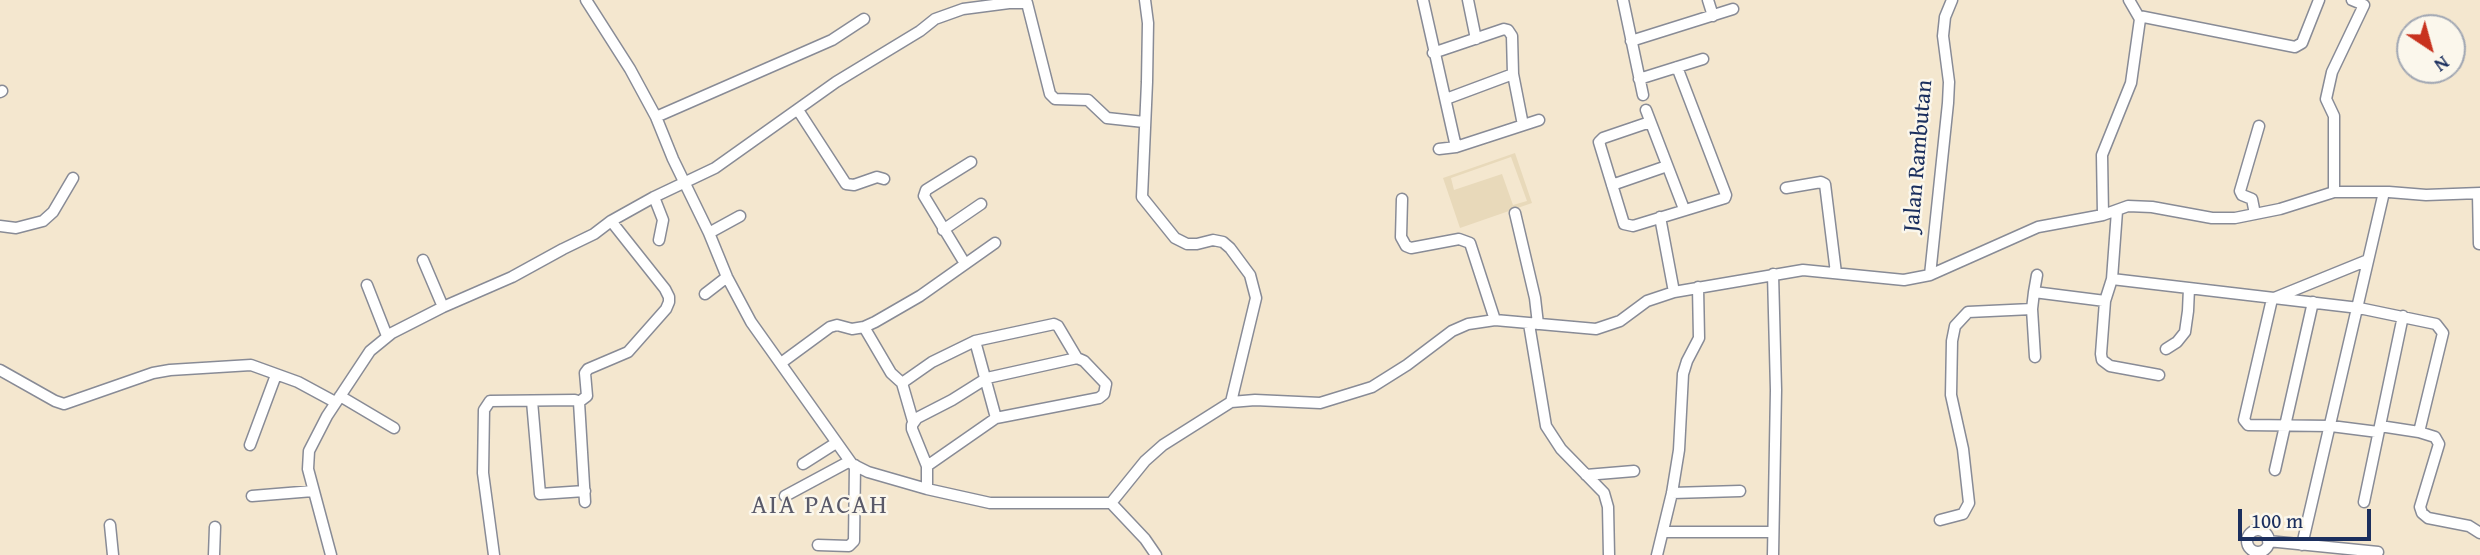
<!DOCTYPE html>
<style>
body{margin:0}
#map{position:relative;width:2480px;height:555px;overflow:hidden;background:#f4e7cf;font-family:"Gentium Book Plus",serif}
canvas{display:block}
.north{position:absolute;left:2396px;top:14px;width:70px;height:70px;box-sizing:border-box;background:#fbf7ec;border:2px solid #a1a7b3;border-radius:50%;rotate:144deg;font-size:19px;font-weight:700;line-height:28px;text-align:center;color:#1b2f5e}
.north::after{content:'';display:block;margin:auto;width:24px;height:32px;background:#c8321e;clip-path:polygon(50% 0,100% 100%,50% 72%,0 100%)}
.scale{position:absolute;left:2238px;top:509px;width:133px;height:32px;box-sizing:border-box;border:4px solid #1b2f5e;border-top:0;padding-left:9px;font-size:21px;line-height:24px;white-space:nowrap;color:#1b2f5e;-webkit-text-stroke:5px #fbf7ec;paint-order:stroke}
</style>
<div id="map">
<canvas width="2480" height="555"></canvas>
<div class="north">N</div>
<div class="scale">100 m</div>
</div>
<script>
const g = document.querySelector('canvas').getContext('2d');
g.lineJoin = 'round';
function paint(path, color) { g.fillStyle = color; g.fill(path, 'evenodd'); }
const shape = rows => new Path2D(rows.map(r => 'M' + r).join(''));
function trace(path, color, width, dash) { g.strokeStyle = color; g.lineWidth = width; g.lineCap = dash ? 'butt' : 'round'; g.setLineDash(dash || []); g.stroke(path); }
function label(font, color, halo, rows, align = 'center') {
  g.font = font + ' "Gentium Book Plus",serif'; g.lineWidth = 5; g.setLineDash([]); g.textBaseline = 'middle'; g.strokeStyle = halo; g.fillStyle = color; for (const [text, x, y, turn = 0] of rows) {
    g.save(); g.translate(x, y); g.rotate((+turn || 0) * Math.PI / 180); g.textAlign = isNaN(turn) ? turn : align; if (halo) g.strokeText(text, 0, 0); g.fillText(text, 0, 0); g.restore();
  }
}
paint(shape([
 [1515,153,1532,203,1460,228,1443,178],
 [1511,157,1527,201,1513,205,1502,174,1454,190,1451,178]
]), '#e8d9ba');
const minor = shape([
 [586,0,630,69,656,117,673,159,709,233,727,277,751,322,852,464,868,472,927,489,990,503,1111,503,1145,539,1156,555],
 [1145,0,1148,23,1147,82,1142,197,1175,238,1187,244,1197,244,1213,240,1223,242,1230,248,1250,275,1256,298,1231,402],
 [1423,0,1456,147],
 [1468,0,1476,39],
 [1623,0,1643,95],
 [1708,0,1713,16],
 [2139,16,2295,47,2302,43,2319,0],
 [1631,41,1733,9],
 [1433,53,1504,29,1508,30,1512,36,1513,74],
 [1639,79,1703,59],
 [0,92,2,91],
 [1446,99,1513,74,1523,125],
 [798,110,846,184,854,185,877,177,884,179],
 [1646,110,1684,209],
 [656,117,832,40,864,19],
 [1650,122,1603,138,1599,142,1624,224,1633,226,1725,198,1726,195,1677,67],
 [1439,149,1456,147,1539,120],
 [1612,185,1667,166],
 [1786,188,1821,182,1825,184,1836,273],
 [2334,192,2334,116,2326,99,2332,72,2364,5,2352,0],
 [2478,194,2479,244],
 [654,197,663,220,659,240],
 [1402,199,1401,237,1406,246,1411,248,1459,239,1470,243,1495,320],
 [2117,211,2112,279,2105,301,2101,354,2102,360,2110,366,2159,375],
 [1515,213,1535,298,1538,324],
 [2255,214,2252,199,2242,195,2240,191,2259,126],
 [2103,215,2102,155,2131,83,2140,19,2129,0],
 [1660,217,1674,292],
 [0,226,16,228,43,221,53,212,73,178],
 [943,230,981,204],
 [709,233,740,216],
 [423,260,443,307],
 [2368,260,2272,299,2244,420,2248,425,2331,426,2378,432],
 [964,262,924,196,926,190,971,162],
 [1930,275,1948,103,1949,82,1943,36,1945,17,1952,0],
 [2037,275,2034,292,2105,301],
 [2112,279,2359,308,2436,324,2443,333,2419,432,2435,437,2439,444,2420,507,2422,513,2428,518,2469,526,2480,533],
 [367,285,387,336],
 [2034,292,2032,309,2035,357],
 [705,294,727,277],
 [1529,324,1546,426,1561,449,1604,493,1608,507,1609,555],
 [864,327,891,373,902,383,913,421],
 [2166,349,2177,342,2185,332,2188,311,2189,288],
 [781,363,830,327,837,325,852,329,864,327,875,322,920,296,995,243],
 [0,370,55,401,64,404,153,373,170,370,251,365,298,382,335,402],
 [902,383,932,362,975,341,1054,324,1058,326,1077,358,1084,361,1106,384,1104,394,1099,398,996,418],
 [340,396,394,428],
 [532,401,540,494,585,491],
 [579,402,587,396,585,373,588,369,628,352,666,309,669,302,669,297,665,289,611,221],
 [2380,426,2419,432],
 [250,445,276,375],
 [803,464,836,443],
 [927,466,996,418,975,341],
 [2275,470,2313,302],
 [1586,475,1634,471],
 [927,489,927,466,912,429,912,425,917,418,952,400,987,378,1077,358],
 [1672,493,1740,491],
 [252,496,313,491],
 [785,496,850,461],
 [2364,502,2403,316],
 [1111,503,1145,461,1163,445,1231,402,1255,400,1320,403,1372,387,1407,365,1452,331,1468,324,1495,320,1596,329,1620,321,1647,301,1674,292,1803,270,1904,280,1930,275,2038,227,2103,215,2128,206,2152,207,2212,218,2235,218,2280,209,2334,192,2389,192,2426,195,2480,193],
 [1940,520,1963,514,1969,503,1963,449,1951,395,1952,341,1955,326,1968,312,2032,309],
 [110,525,113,555],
 '2247 541a11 11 0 1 1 22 0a11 11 0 1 1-22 0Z',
 [1664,532,1772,532],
 [2268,541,2378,552],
 [818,545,849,546,854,541,855,465],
 [2302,545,2384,192],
 [214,555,215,527],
 [331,555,308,469,309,451,327,416,370,351,392,333,443,307,512,277,563,249,594,234,611,221,654,197,715,168,836,82,920,31,935,19,963,9,1009,3,1027,3,1050,94,1055,99,1088,100,1107,118,1144,122],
 [494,555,483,473,484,410,490,401,575,400,579,402,585,502],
 [1657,555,1672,493,1679,450,1683,374,1687,361,1699,338,1698,287],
 [1773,555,1776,390,1773,274]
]);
trace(minor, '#888b96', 13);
trace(minor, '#fff', 10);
label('23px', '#1b2f5e', '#fbf7ec', [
 ["Jalan Rambutan",1919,156,-85]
]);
g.letterSpacing = '2px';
label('26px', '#595969', '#fbf7ec', [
 ["AIA PACAH",820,506]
]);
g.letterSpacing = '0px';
</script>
